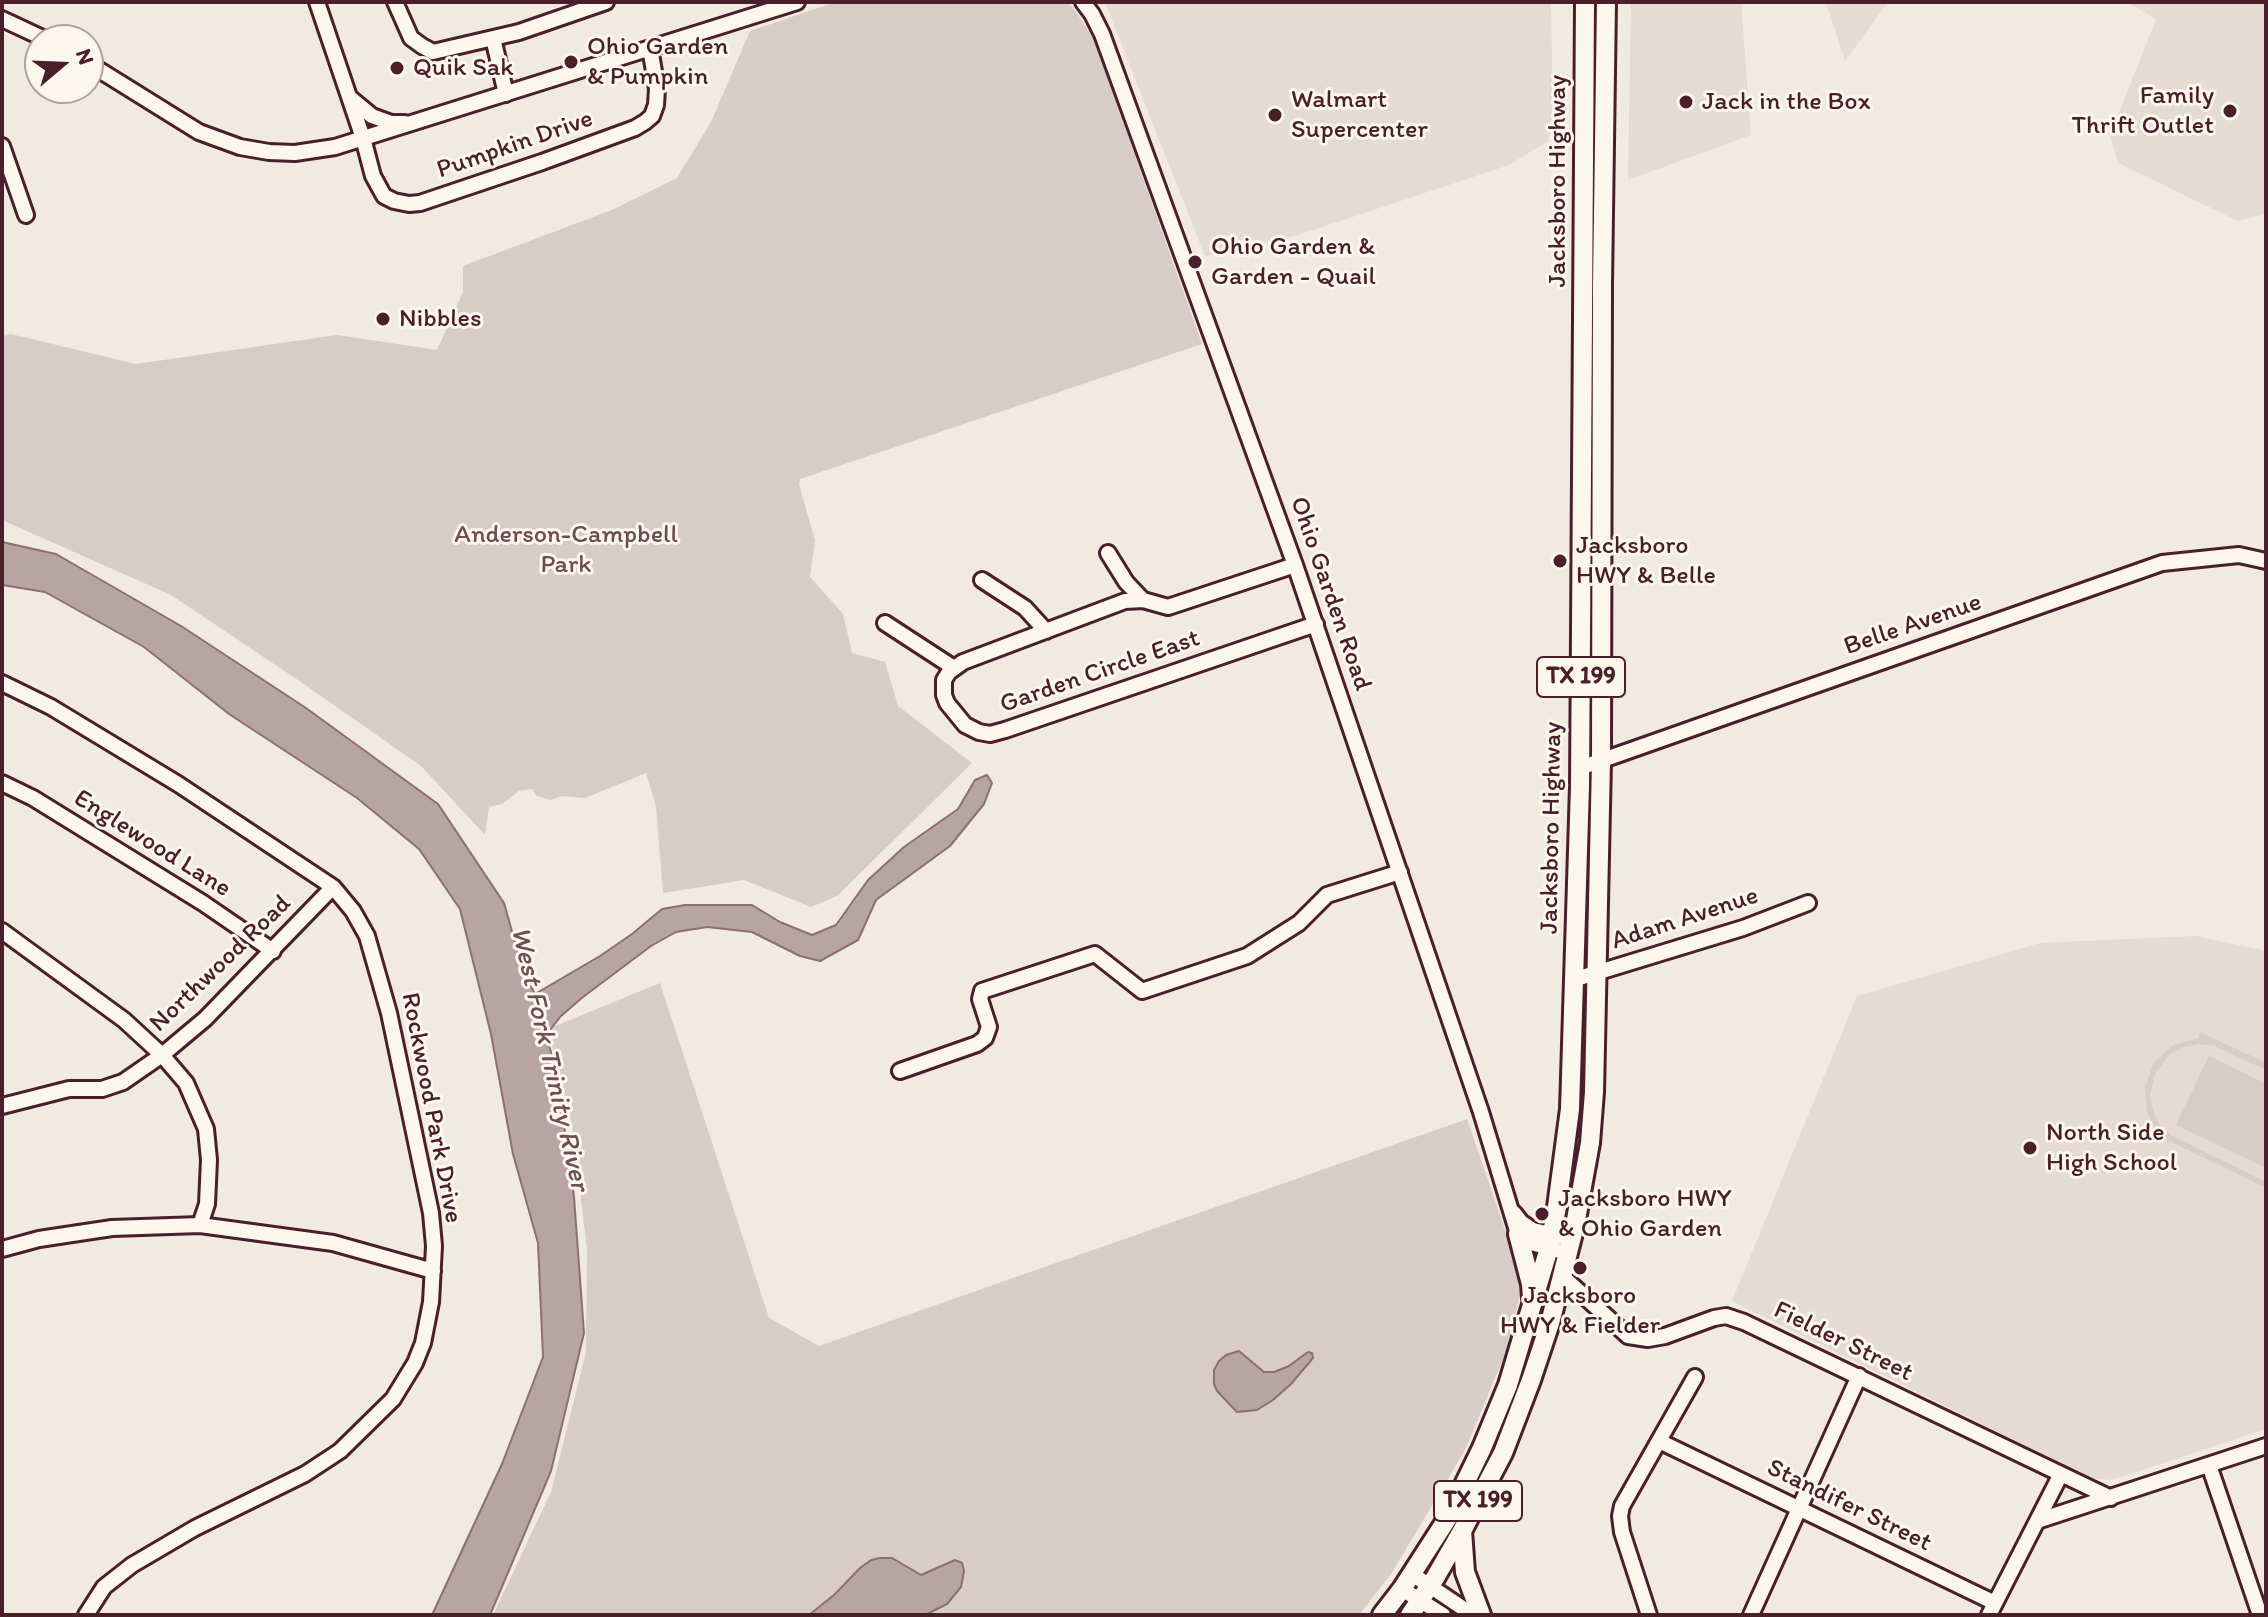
<!DOCTYPE html>
<style>
body{margin:0}
#map{position:relative;width:2268px;height:1617px;overflow:hidden;background:#f0eae0;font-family:Itim,sans-serif}
canvas{display:block}
.frame{position:absolute;inset:0;border:4px solid #4a1f2b;pointer-events:none}
.north{position:absolute;left:24px;top:24px;width:80px;height:80px;box-sizing:border-box;background:#fbf7ec;border:2px solid #b4a19f;border-radius:50%;rotate:71deg;font-size:22px;font-weight:700;line-height:32px;text-align:center;color:#4a1f2b}
.north::after{content:'';display:block;margin:auto;width:28px;height:36px;background:#4a1f2b;clip-path:polygon(50% 0,100% 100%,50% 72%,0 100%)}
</style>
<div id="map">
<canvas width="2268" height="1617"></canvas>
<div class="frame"></div>
<div class="north">N</div>
</div>
<script>
const g = document.querySelector('canvas').getContext('2d');
g.lineJoin = 'round';
function paint(path, color) { g.fillStyle = color; g.fill(path, 'evenodd'); }
const shape = rows => new Path2D(rows.map(r => 'M' + r).join(''));
function trace(path, color, width, dash) { g.strokeStyle = color; g.lineWidth = width; g.lineCap = dash ? 'butt' : 'round'; g.setLineDash(dash || []); g.stroke(path); }
function label(font, color, halo, rows, align = 'center') {
  g.font = font + ' Itim,sans-serif'; g.lineWidth = 6; g.setLineDash([]); g.textBaseline = 'middle'; g.strokeStyle = halo; g.fillStyle = color; for (const [text, x, y, turn = 0] of rows) {
    g.save(); g.translate(x, y); g.rotate((+turn || 0) * Math.PI / 180); g.textAlign = isNaN(turn) ? turn : align; if (halo) g.strokeText(text, 0, 0); g.fillText(text, 0, 0); g.restore();
  }
}
paint(shape([
 [1105,2,1551,2,1553,124,1548,141,1509,165,1295,236,1205,256],
 [1631,2,1741,2,1751,135,1628,180],
 [1826,2,1888,2,1845,61],
 [2127,2,2266,2,2266,214,2238,221,2118,163,2110,135,2156,19],
 [2196,936,2266,951,2266,1429,2125,1476,2109,1480,2092,1478,1732,1301,1857,996,2040,943]
]), '#e4dbd2');
paint(shape([
 [836,2,1065,2,1072,6,1093,37,1202,344,800,479,799,485,815,540,810,577,843,614,852,653,885,662,898,706,972,763,837,896,811,907,744,880,663,893,656,807,646,773,585,798,561,796,551,800,537,796,532,789,519,791,502,804,489,807,485,835,421,766,298,680,171,595,2,520,2,335,11,334,136,364,337,335,437,350,463,292,463,266,612,210,677,178,711,122,750,31],
 [660,983,769,1318,819,1346,1467,1119,1523,1282,1508,1347,1465,1450,1393,1571,1359,1615,493,1615,551,1492,586,1352,587,1250,573,1130,548,1029],
 [2200,1032,2266,1063,2266,1070,2215,1046,2199,1044,2184,1047,2170,1054,2155,1073,2150,1096,2153,1111,2160,1125,2172,1136,2266,1182,2266,1188,2169,1141,2156,1129,2147,1113,2145,1087,2154,1062,2173,1045,2198,1038],
 [2209,1056,2266,1084,2266,1168,2176,1125]
]), '#d8ccc6');
const water = shape([
 [2,542,56,554,181,626,306,708,438,804,504,903,524,974,535,994,600,956,632,934,662,909,685,905,752,905,780,922,812,935,836,925,868,880,904,847,958,809,975,780,987,775,992,783,984,804,950,846,876,900,858,940,820,961,800,956,752,932,707,927,676,932,651,946,583,997,561,1016,546,1035,557,1073,574,1197,584,1333,551,1471,490,1615,432,1615,502,1464,543,1357,538,1243,513,1154,491,1034,460,909,419,849,357,798,229,714,144,647,45,592,2,585,2,542],
 [1239,1351,1264,1372,1274,1372,1289,1366,1308,1352,1312,1353,1313,1358,1291,1384,1273,1400,1257,1410,1237,1412,1217,1391,1214,1384,1214,1370,1219,1361,1226,1355,1239,1351],
 [880,1558,892,1558,921,1575,955,1560,962,1563,964,1571,961,1587,947,1604,925,1615,809,1615,834,1595,860,1568,871,1560,880,1558]
]);
paint(water, '#b8a4a2');
trace(water, '#8c6f72', 2);
const minor = shape([
 [317,2,363,138,373,176,384,196,394,201,409,204,420,203,542,162,635,128,645,122,652,116,656,105,657,89,650,48],
 [395,2,411,38,422,46,433,52,519,32,606,2],
 [1083,2,1092,14,1102,34,1295,565,1481,1112,1518,1234,1535,1244,1568,1253],
 [2,19,47,40],
 [493,38,506,94],
 [88,63,199,132,240,147,269,152,295,153,335,147,797,2],
 [349,97,372,116,391,123,405,123],
 [2,146,26,215],
 [1108,553,1126,582,1143,600],
 [1295,565,1168,607,1143,600,1125,601,963,662,949,672,944,680,944,695,947,703,965,725,979,732,990,734,1005,730,1316,624],
 [982,580,1025,608,1046,631],
 [885,623,954,668],
 [2,683,51,707,178,784,333,887,353,911,367,936,389,1013,431,1213,434,1246,431,1302,423,1343,415,1363,393,1399,340,1451,305,1474,195,1528,132,1565,104,1587,86,1615],
 [1580,768,2162,563,2239,555,2266,561],
 [2,783,33,798,203,903,273,951],
 [2,931,124,1020,162,1055,186,1083,206,1129,209,1160,207,1204,200,1225],
 [1576,979,1743,928,1808,903],
 [900,1071,977,1044,985,1038,989,1027,980,999,982,991,1095,954,1142,991,1247,956,1299,923,1327,895,1400,872],
 [2,1106,69,1089,102,1089,123,1082,162,1055,205,1019,333,887],
 [1514,1213,1521,1222,1533,1230,1572,1239],
 [2,1249,39,1239,112,1228,200,1225,333,1243,433,1271],
 [1562,1276,1628,1336,1648,1339,1665,1336,1714,1318,1726,1316,1744,1322,2111,1498],
 [1659,1441,1995,1603],
 [2209,1465,2260,1615],
 [2037,1521,2266,1446],
 [1412,1574,1473,1615],
 [1402,1589,1443,1615],
 [1649,1615,1622,1532,1620,1516,1622,1506,1695,1377],
 [1751,1615,1859,1376],
 [1989,1615,2061,1474]
]);
const major = shape([
 [1518,1234,1531,1284,1532,1298],
 [1462,1531,1465,1572,1481,1615],
 [1382,1615,1402,1589,1449,1516,1482,1448,1508,1385,1549,1248,1557,1207,1570,1109,1580,786,1585,2],
 [1410,1615,1435,1578,1462,1531,1503,1453,1531,1380,1550,1323,1575,1225,1590,1143,1594,1092,1601,761,1602,284,1606,2]
]);
trace(minor, '#4a1f2b', 20);
trace(major, '#4a1f2b', 24);
trace(minor, '#fbf7ec', 14);
trace(major, '#fbf7ec', 18);
for (const [x, y, r, color] of [
 [571,62,8,"#4a1f2b"],
 [397,68,8,"#4a1f2b"],
 [1686,102,8,"#4a1f2b"],
 [2230,111,8,"#4a1f2b"],
 [1275,115,8,"#4a1f2b"],
 [1195,262,8,"#4a1f2b"],
 [383,319,8,"#4a1f2b"],
 [1560,561,8,"#4a1f2b"],
 [2030,1148,8,"#4a1f2b"],
 [1542,1214,8,"#4a1f2b"],
 [1580,1268,8,"#4a1f2b"]
]) { const dot = new Path2D(); dot.arc(x, y, r, 0, 2 * Math.PI); g.fillStyle = color; g.fill(dot); trace(dot, '#fbf7ec', 3); }
for (const [x, y, w] of [
 [1581,677,88],
 [1478,1501,88]
]) { const box = new Path2D(); box.roundRect(x - w / 2, y - 20, w, 40, 6); g.fillStyle = '#fbf7ec'; g.fill(box); trace(box, '#4a1f2b', 2); }
label('bold 24px', '#4a1f2b', null, [
 ["TX 199",1581,677],
 ["TX 199",1478,1501]
]);
label('26px', '#4a1f2b', '#fbf7ec', [
 ["Ohio Garden",587,47],
 ["& Pumpkin",587,77],
 ["Quik Sak",413,68],
 ["Family",2214,96,"right"],
 ["Thrift Outlet",2214,126,"right"],
 ["Walmart",1291,100],
 ["Supercenter",1291,130],
 ["Jack in the Box",1702,102],
 ["Ohio Garden &",1211,247],
 ["Garden - Quail",1211,277],
 ["Nibbles",399,319],
 ["Jacksboro",1576,546],
 ["HWY & Belle",1576,576],
 ["North Side",2046,1133],
 ["High School",2046,1163],
 ["Jacksboro HWY",1558,1199],
 ["& Ohio Garden",1558,1229],
 ["Jacksboro",1580,1296,"center"],
 ["HWY & Fielder",1580,1326,"center"]
], 'left');
label('26px', '#4a1f2b', '#fbf7ec', [
 ["Pumpkin Drive",515,145,-19],
 ["Jacksboro Highway",1558,181,-90],
 ["Ohio Garden Road",1330,594,71],
 ["Belle Avenue",1913,625,-19],
 ["Garden Circle East",1100,672,-19],
 ["Jacksboro Highway",1552,828,-89],
 ["Englewood Lane",152,844,32],
 ["Adam Avenue",1685,919,-18],
 ["Northwood Road",221,964,-44],
 ["Rockwood Park Drive",431,1108,79],
 ["Fielder Street",1843,1342,26],
 ["Standifer Street",1849,1506,26]
]);
label('26px', '#6e4a52', '#fbf7ec', [
 ["Anderson-Campbell",566,535],
 ["Park",566,565]
]);
label('italic 28px', '#704e55', '#fbf7ec', [
 ["West Fork Trinity River",549,1059,77]
]);
</script>
